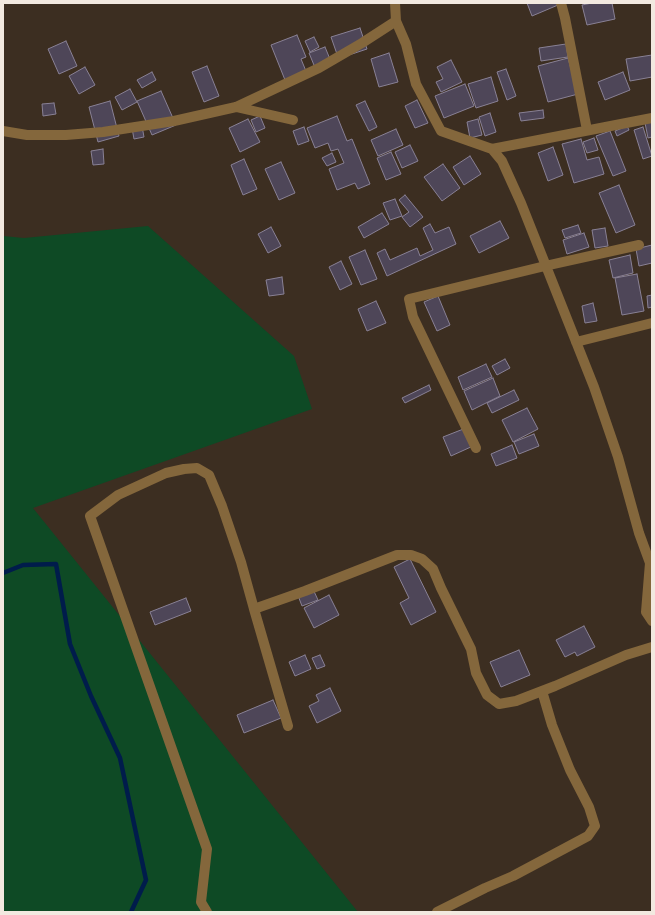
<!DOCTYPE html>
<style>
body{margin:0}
#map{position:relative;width:655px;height:915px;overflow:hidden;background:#3c2e21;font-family:"Asap Condensed",sans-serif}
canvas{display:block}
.frame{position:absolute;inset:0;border:4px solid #f2e9e0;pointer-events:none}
</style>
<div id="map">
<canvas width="655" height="915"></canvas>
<div class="frame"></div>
</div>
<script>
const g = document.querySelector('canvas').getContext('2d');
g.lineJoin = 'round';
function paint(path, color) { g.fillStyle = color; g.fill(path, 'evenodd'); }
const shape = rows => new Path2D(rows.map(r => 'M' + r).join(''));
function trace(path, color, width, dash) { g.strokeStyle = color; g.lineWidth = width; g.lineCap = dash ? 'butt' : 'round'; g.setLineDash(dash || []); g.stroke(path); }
paint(shape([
 [148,226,294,356,312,409,33,508,358,912,3,912,3,236,24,238]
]), '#0e4a25');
trace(shape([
 [3,573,23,565,56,564,70,644,91,696,120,758,146,880,131,912]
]), '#001c4b', 4.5);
const building = shape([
 [527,3,557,3,558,5,532,16,527,3],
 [592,3,612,3,615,19,587,25,582,5,592,3],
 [360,28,367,49,349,55,338,57,331,37,360,28],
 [297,35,306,57,301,59,308,76,287,85,271,45,297,35],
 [314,37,319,47,310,52,305,41,314,37],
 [66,41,77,66,59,74,48,49,66,41],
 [566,44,568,57,541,61,539,48,566,44],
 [325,47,332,64,316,70,309,53,325,47],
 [389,53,398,82,379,87,371,59,389,53],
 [652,55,652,77,630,81,626,59,652,55],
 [568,58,578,94,548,102,538,66,568,58],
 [451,60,462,82,441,92,436,82,443,79,437,67,451,60],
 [207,66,219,96,204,102,192,72,207,66],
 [85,67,95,85,79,94,69,76,85,67],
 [506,69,516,96,507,100,497,72,506,69],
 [152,72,156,80,142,88,137,80,152,72],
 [623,72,630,90,605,100,598,82,623,72],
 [491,77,498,101,476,108,468,84,491,77],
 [465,84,474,106,444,118,435,96,465,84],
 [130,89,137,102,122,110,115,97,130,89],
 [161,91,176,125,152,135,137,101,161,91],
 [417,100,428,123,415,128,405,106,417,100],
 [110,101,119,136,98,142,89,107,110,101],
 [365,101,377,127,369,131,356,105,365,101],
 [54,103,56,114,43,116,42,104,54,103],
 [543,110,544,118,521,121,519,113,543,110],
 [490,113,496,132,485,136,479,117,490,113],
 [260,116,265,128,256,132,251,120,260,116],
 [337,116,347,141,352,139,370,184,358,189,355,183,337,190,329,169,344,163,338,149,331,151,328,143,315,148,307,128,337,116],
 [652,117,652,137,648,138,644,118,652,117],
 [248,119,260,142,240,152,229,128,248,119],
 [478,119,482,135,470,138,467,122,478,119],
 [142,126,144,137,134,139,132,128,142,126],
 [627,126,629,130,617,136,615,131,627,126],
 [304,127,309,141,298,145,293,131,304,127],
 [643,127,652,156,643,159,634,130,643,127],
 [396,129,403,145,378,156,371,140,396,129],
 [610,131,626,171,613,176,596,136,610,131],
 [594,138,598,150,587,153,583,142,594,138],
 [581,139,587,160,599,157,604,174,574,183,562,144,581,139],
 [410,145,418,161,402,168,395,152,410,145],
 [553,147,563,175,548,181,538,153,553,147],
 [103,149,104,164,93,165,91,151,103,149],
 [391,152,401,174,386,180,377,158,391,152],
 [332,153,336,162,327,166,322,158,332,153],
 [470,156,481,174,464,185,453,167,470,156],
 [244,159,257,189,243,195,231,165,244,159],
 [281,162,295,193,279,200,265,169,281,162],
 [443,164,460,188,442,201,424,177,443,164],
 [619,185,635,225,616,233,599,193,619,185],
 [405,195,423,217,410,227,402,217,409,212,399,200,405,195],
 [395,199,402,216,390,220,383,203,395,199],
 [382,213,389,224,364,238,358,227,382,213],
 [500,221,509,238,479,253,470,236,500,221],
 [430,224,435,233,449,227,456,244,387,276,377,253,385,249,390,260,417,248,420,256,433,250,423,228,430,224],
 [578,225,581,233,565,238,562,230,578,225],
 [271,227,281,246,268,253,258,234,271,227],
 [605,228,608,246,595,248,592,230,605,228],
 [584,233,589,247,567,254,563,240,584,233],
 [652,245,652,263,639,266,636,249,652,245],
 [365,250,377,279,361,285,349,257,365,250],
 [630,255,633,273,613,278,609,260,630,255],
 [341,261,352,284,340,290,329,267,341,261],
 [637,274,644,311,622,315,615,278,637,274],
 [282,277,284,294,269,296,266,280,282,277],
 [652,295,652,307,648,308,647,296,652,295],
 [438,296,450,325,437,331,424,302,438,296],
 [376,301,386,323,367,331,358,309,376,301],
 [593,303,597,321,585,323,582,306,593,303],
 [505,359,510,368,497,375,492,366,505,359],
 [486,364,492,377,463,390,458,377,486,364],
 [493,378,500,396,472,410,464,391,493,378],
 [429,385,431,390,405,403,402,398,429,385],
 [514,390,519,400,492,413,487,403,514,390],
 [527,408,538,429,513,442,502,420,527,408],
 [466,428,473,446,451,456,443,437,466,428],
 [534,434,539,446,519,454,514,442,534,434],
 [512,445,517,458,496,466,491,454,512,445],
 [410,559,436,612,411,625,400,603,409,598,394,567,410,559],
 [312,587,318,600,302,606,297,593,312,587],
 [329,595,339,615,314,628,304,608,329,595],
 [186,598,191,611,155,625,150,612,186,598],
 [584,626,595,647,577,656,575,652,565,657,556,640,584,626],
 [519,650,530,675,501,687,490,662,519,650],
 [305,655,311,669,295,676,289,662,305,655],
 [320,655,325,666,317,669,312,658,320,655],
 [330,688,341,711,317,723,309,706,319,701,316,695,330,688],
 [273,700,281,718,244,733,237,715,273,700]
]);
paint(building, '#4e4658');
trace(building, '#898195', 1);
trace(shape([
 [395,3,396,21,406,44,416,84,441,131,492,149,502,161,521,203,594,387,618,457,639,533,650,563,646,612,652,621],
 [561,3,565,18,587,130],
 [236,107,293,120],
 [3,131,27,135,66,135,103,132,174,121,236,107,319,68,362,43,396,21],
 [492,149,652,118],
 [576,342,652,323],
 [476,448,413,317,409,299,545,266,639,245],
 [254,609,288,726],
 [207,912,201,902,207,849,90,516,118,495,166,473,184,469,197,468,209,475,222,506,241,562,254,609,305,591,397,555,411,555,422,559,433,569,441,588,471,649,476,673,487,695,499,704,516,701,555,686,626,655,652,647],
 [437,912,485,888,513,876,588,836,595,826,589,807,570,770,552,725,542,691]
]), '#84673c', 10);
</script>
